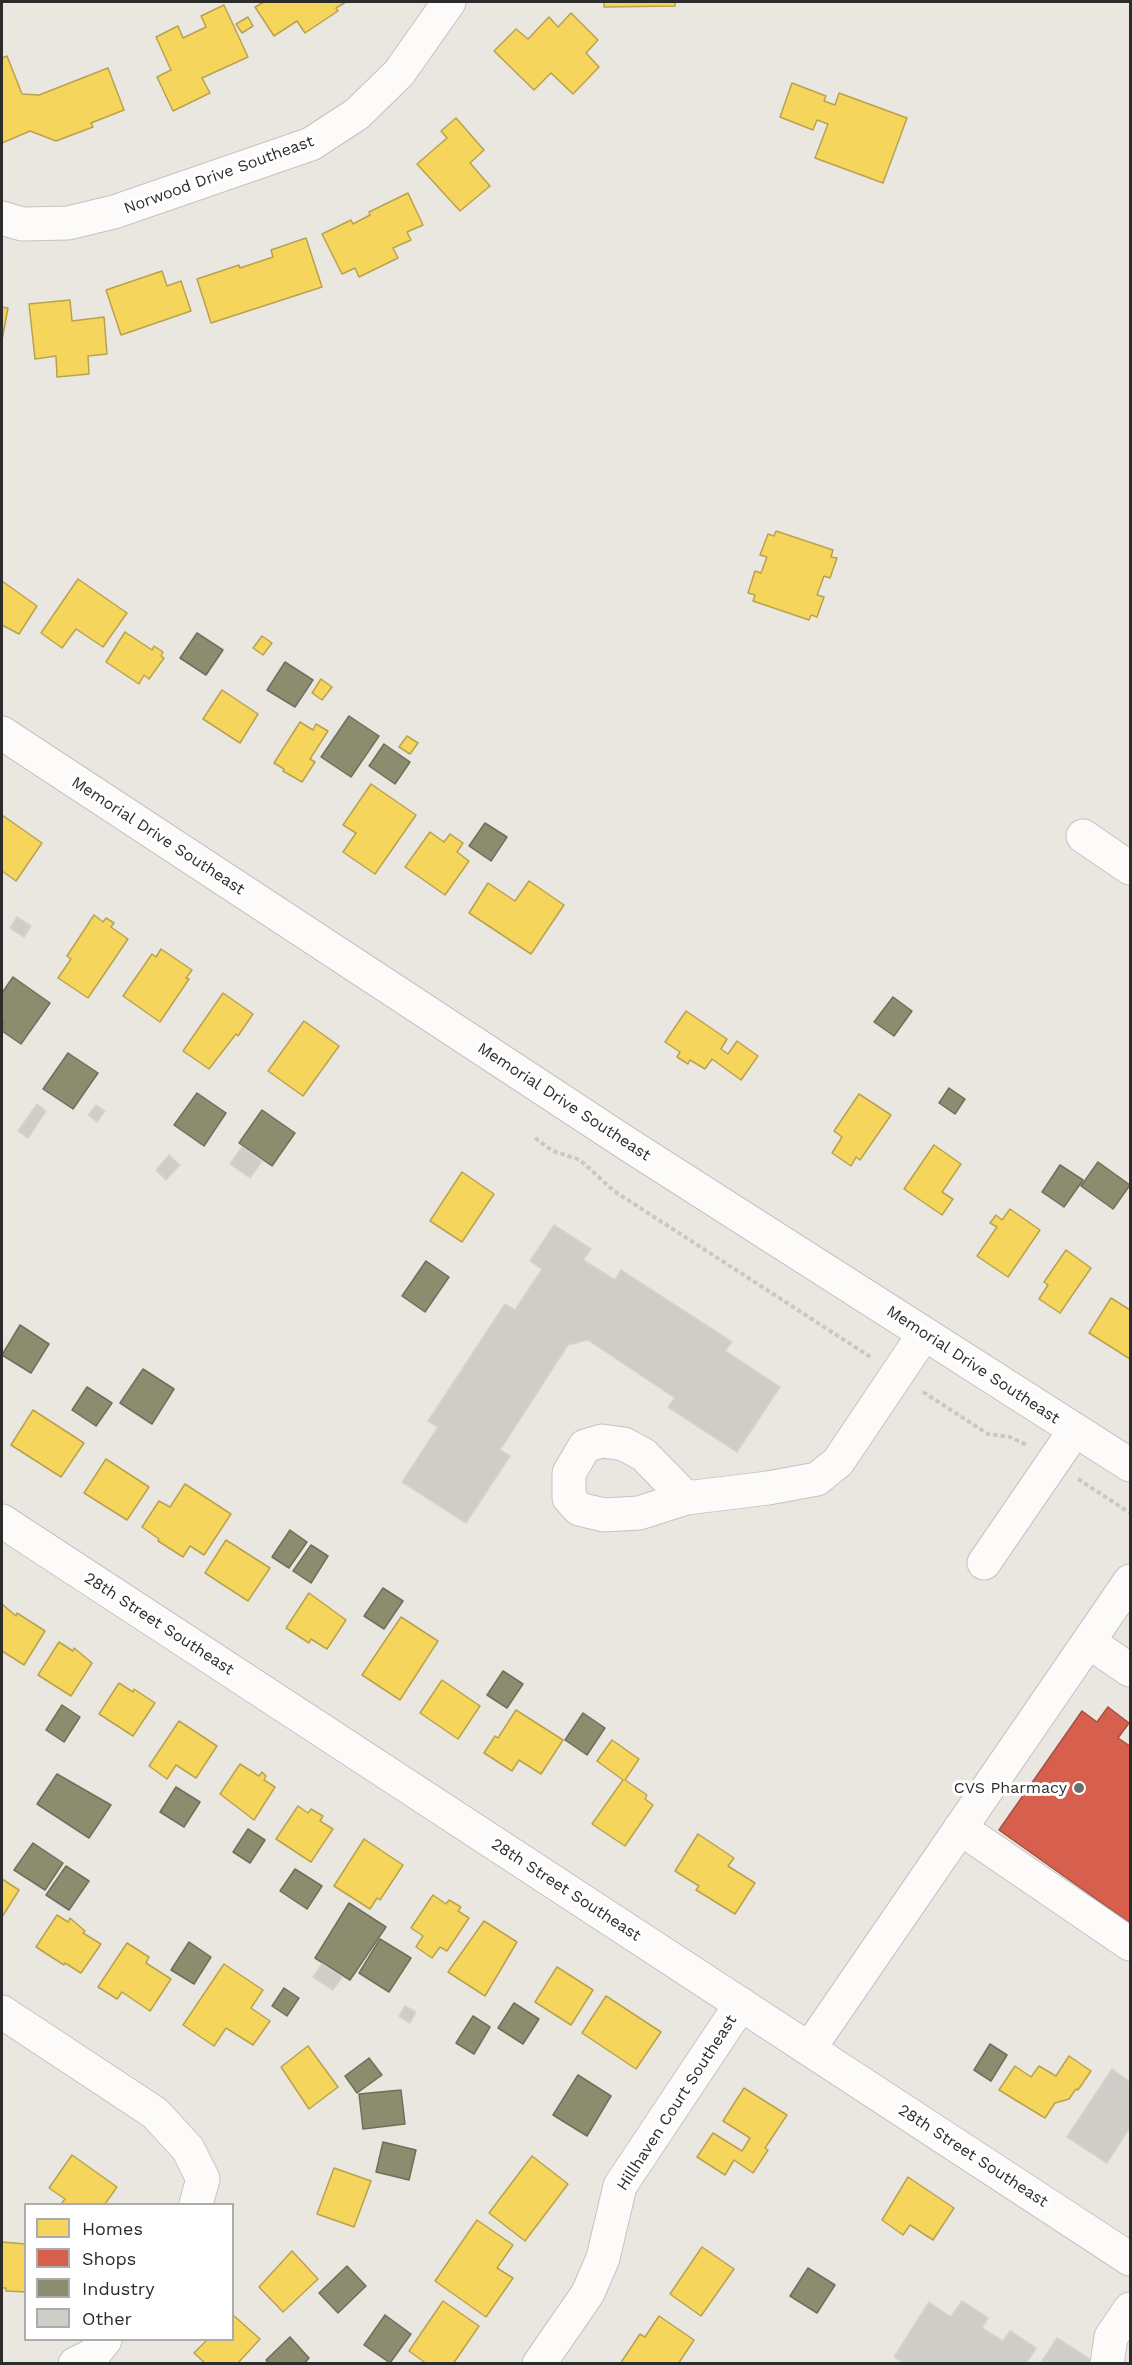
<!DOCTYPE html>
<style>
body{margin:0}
#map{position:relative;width:1132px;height:2365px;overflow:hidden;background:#eae7e1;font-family:"Work Sans",sans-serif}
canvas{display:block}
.frame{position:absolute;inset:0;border:3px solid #2c2c2c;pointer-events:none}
.legend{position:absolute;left:24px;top:2203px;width:210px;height:138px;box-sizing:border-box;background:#fff;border:2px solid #ababab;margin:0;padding:8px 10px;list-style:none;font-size:18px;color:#2c2c2c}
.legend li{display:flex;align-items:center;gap:12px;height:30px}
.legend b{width:30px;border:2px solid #ababab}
</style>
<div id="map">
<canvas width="1132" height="2365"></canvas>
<div class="frame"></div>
<ul class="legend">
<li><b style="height:16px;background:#f6d55c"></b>Homes</li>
<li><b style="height:16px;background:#d6604d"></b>Shops</li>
<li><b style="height:16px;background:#8c8c6e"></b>Industry</li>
<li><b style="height:16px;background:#cfcdc8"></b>Other</li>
</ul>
</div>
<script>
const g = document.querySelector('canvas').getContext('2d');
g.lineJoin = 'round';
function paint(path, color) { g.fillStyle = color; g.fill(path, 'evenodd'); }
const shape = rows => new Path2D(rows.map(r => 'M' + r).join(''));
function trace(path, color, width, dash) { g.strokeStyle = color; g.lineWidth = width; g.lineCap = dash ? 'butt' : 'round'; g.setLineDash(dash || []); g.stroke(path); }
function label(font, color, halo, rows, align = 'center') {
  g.font = font + ' "Work Sans",sans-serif'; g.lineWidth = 6; g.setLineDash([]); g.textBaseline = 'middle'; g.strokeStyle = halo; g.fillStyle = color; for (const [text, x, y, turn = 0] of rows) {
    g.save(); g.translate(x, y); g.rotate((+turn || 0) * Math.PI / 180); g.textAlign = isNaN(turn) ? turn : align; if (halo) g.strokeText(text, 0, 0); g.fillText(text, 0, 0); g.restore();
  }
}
const homes = shape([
 [264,2,346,2,336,8,338,11,305,33,297,21,274,36,255,7,264,2],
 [604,2,675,2,675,6,604,7,604,2],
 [224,5,248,57,202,78,210,93,173,111,157,77,171,70,156,37,178,26,183,38,206,27,201,16,224,5],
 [571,13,598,40,586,53,599,67,573,94,551,73,534,90,494,51,516,29,528,39,549,17,558,27,571,13],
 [248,17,253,26,242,33,236,24,248,17],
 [7,56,22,94,39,95,108,68,124,110,91,123,93,127,56,141,30,131,2,143,2,58,7,56],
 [792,83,826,96,824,101,835,105,839,93,907,118,883,183,815,158,828,124,817,120,813,130,780,117,792,83],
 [456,118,484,150,470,163,490,186,460,211,417,164,447,138,441,131,456,118],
 [408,193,423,225,407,232,411,240,393,248,398,258,359,277,355,268,342,274,322,234,351,220,353,224,370,215,369,212,408,193],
 [306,238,322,287,211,323,197,279,239,265,240,268,273,257,271,250,306,238],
 [162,271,167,286,181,281,191,311,121,335,106,290,162,271],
 [70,300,72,321,104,317,107,354,88,356,89,374,57,377,56,356,35,359,29,304,70,300],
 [2,307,8,308,2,340,2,307],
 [776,531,833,550,831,557,837,558,830,578,824,576,817,595,824,597,817,617,811,615,809,620,753,601,755,595,748,593,755,571,761,573,767,557,760,555,768,534,774,536,776,531],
 [78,579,127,613,103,647,76,629,62,648,41,633,78,579],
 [2,581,37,606,19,634,2,625,2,581],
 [125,632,152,650,154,646,163,652,161,656,164,658,149,679,144,675,139,684,106,662,125,632],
 [262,636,272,643,263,655,253,648,262,636],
 [321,679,332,687,322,700,312,693,321,679],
 [222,690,258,714,240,743,203,719,222,690],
 [300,722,313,730,316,724,328,731,310,759,315,762,302,782,283,771,284,769,274,763,300,722],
 [407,736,418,743,410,754,399,747,407,736],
 [371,784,416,815,375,874,343,852,356,833,343,825,371,784],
 [2,815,42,843,16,881,2,871,2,815],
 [430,832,444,842,450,834,463,843,457,852,469,861,445,895,405,867,430,832],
 [529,881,564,905,531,954,469,913,488,883,515,901,529,881],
 [94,915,103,922,106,918,114,923,111,927,128,939,88,998,58,978,71,959,67,956,94,915],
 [161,949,192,970,186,978,189,979,160,1022,123,996,152,954,156,957,161,949],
 [223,993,253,1014,238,1036,236,1034,209,1069,183,1051,223,993],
 [686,1011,727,1039,721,1049,728,1054,737,1041,758,1056,741,1080,712,1059,705,1069,690,1060,688,1064,677,1057,680,1052,665,1042,686,1011],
 [304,1021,339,1046,303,1096,268,1071,304,1021],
 [859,1094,891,1115,860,1160,856,1157,851,1166,832,1153,842,1137,834,1131,859,1094],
 [934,1145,961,1164,942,1192,953,1199,942,1215,904,1189,934,1145],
 [462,1172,494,1194,462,1242,430,1221,462,1172],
 [1010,1209,1040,1230,1008,1277,977,1256,997,1227,990,1223,996,1215,1002,1220,1010,1209],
 [1066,1250,1091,1268,1060,1313,1039,1299,1048,1285,1044,1282,1066,1250],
 [1111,1298,1130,1310,1130,1359,1089,1333,1111,1298],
 [33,1410,84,1443,61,1477,11,1445,33,1410],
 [106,1459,149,1487,127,1520,84,1493,106,1459],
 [185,1484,231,1514,204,1555,190,1546,183,1557,158,1541,159,1539,142,1527,159,1501,170,1507,185,1484],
 [226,1540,270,1568,248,1601,205,1573,226,1540],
 [309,1593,346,1620,327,1649,311,1639,309,1643,286,1628,309,1593],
 [2,1604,16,1616,17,1613,45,1631,24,1665,2,1651,2,1604],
 [401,1617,438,1641,400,1700,362,1675,401,1617],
 [59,1642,73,1651,74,1648,92,1663,71,1696,38,1675,59,1642],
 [442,1680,480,1706,458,1739,420,1713,442,1680],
 [119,1683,133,1692,134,1689,155,1703,133,1736,99,1714,119,1683],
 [516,1710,563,1740,541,1774,519,1760,512,1771,484,1753,495,1736,498,1738,516,1710],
 [179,1721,217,1746,196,1778,176,1765,167,1779,149,1766,179,1721],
 [612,1740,639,1759,625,1780,647,1795,645,1799,653,1805,625,1846,592,1824,623,1780,597,1761,612,1740],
 [240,1764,259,1776,262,1772,266,1776,264,1780,275,1787,254,1820,220,1794,240,1764],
 [298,1806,308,1813,311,1809,323,1816,320,1821,333,1829,311,1862,276,1839,298,1806],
 [698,1834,734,1858,728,1866,755,1883,735,1914,696,1890,699,1886,675,1871,698,1834],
 [364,1839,403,1865,380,1900,377,1898,370,1909,334,1886,364,1839],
 [2,1879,19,1890,2,1917,2,1879],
 [433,1895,446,1904,449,1900,461,1907,458,1911,469,1918,447,1951,440,1947,432,1958,416,1947,423,1936,411,1928,433,1895],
 [57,1915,68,1922,70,1918,85,1931,83,1933,101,1944,81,1973,65,1963,64,1965,36,1947,57,1915],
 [484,1921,517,1942,485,1996,448,1972,484,1921],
 [127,1943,149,1957,146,1963,171,1979,150,2011,122,1992,117,1999,98,1987,127,1943],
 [224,1964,263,1990,251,2008,270,2021,253,2045,226,2028,214,2046,183,2025,224,1964],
 [557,1967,593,1990,571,2025,535,2002,557,1967],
 [606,1996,661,2032,636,2069,582,2033,606,1996],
 [308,2046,338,2087,309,2109,281,2067,308,2046],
 [1069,2056,1091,2071,1078,2090,1076,2089,1069,2099,1055,2103,1045,2118,999,2090,1015,2066,1031,2077,1039,2066,1056,2076,1069,2056],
 [744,2088,787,2115,765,2148,768,2150,753,2173,734,2160,725,2175,697,2157,713,2133,742,2151,750,2138,723,2121,744,2088],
 [72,2155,117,2187,105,2204,61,2204,65,2199,49,2188,72,2155],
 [532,2156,568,2184,525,2241,489,2213,532,2156],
 [334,2168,371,2181,354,2227,317,2214,334,2168],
 [908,2177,954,2208,933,2240,910,2225,903,2235,882,2220,908,2177],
 [477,2220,513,2245,497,2268,513,2278,486,2317,435,2281,477,2220],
 [2,2242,26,2244,26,2292,6,2291,6,2288,2,2288,2,2242],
 [702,2247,734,2269,701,2316,670,2294,702,2247],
 [292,2251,318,2279,283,2312,259,2287,292,2251],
 [443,2301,479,2326,453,2364,427,2364,409,2351,443,2301],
 [232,2314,260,2339,237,2364,206,2364,194,2353,207,2340,232,2340,232,2314],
 [659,2316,694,2340,678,2364,620,2364,640,2334,645,2337,659,2316]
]);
paint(homes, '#f6d55c');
trace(homes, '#b9a24e', 1.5);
const shops = shape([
 [1108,1707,1129,1723,1118,1738,1130,1746,1130,1923,999,1830,1082,1711,1097,1722,1108,1707]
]);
paint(shops, '#d6604d');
trace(shops, '#a35043', 1.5);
const industry = shape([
 [197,633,223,650,206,675,180,658,197,633],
 [285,662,313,680,295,707,267,690,285,662],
 [349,716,379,736,351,777,321,757,349,716],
 [384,744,410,762,395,784,369,766,384,744],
 [485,823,507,837,491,861,469,846,485,823],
 [13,977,50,1003,21,1044,2,1031,3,1021,2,1020,2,993,13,977],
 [893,997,912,1011,894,1036,874,1022,893,997],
 [68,1053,98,1073,73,1109,43,1089,68,1053],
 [949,1088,965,1099,955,1114,939,1103,949,1088],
 [197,1093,226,1113,204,1146,174,1125,197,1093],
 [262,1110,295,1133,272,1166,239,1143,262,1110],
 [1098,1162,1130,1185,1113,1209,1081,1186,1098,1162],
 [1060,1165,1083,1180,1064,1207,1042,1192,1060,1165],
 [426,1261,449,1277,425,1312,402,1296,426,1261],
 [20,1325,49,1344,31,1373,2,1355,20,1325],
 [143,1369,174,1389,152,1424,120,1403,143,1369],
 [87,1387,112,1403,96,1426,72,1410,87,1387],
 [290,1530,307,1542,289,1568,272,1557,290,1530],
 [311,1545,328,1556,311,1583,293,1571,311,1545],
 [383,1588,403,1601,384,1629,364,1616,383,1588],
 [503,1671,523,1684,507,1708,487,1695,503,1671],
 [62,1705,80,1717,64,1742,46,1730,62,1705],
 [583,1713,605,1728,587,1755,565,1740,583,1713],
 [57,1774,111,1805,89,1838,37,1804,57,1774],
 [176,1787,200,1802,184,1827,160,1812,176,1787],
 [248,1829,265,1840,250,1863,233,1852,248,1829],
 [33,1843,63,1863,45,1890,14,1870,33,1843],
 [66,1866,89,1881,69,1910,46,1895,66,1866],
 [295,1869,322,1886,307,1909,280,1891,295,1869],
 [349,1903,386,1927,350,1980,315,1958,349,1903],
 [380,1939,411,1958,389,1992,359,1973,380,1939],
 [189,1942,211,1957,194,1984,171,1970,189,1942],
 [284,1988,299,1998,287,2016,272,2006,284,1988],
 [514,2003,539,2019,523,2044,498,2028,514,2003],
 [473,2016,490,2027,474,2054,456,2043,473,2016],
 [990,2044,1007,2055,991,2081,974,2070,990,2044],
 [369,2058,382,2075,357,2093,345,2076,369,2058],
 [578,2075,611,2096,587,2136,553,2115,578,2075],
 [401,2090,405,2124,363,2129,359,2094,401,2090],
 [383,2142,416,2150,409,2180,376,2172,383,2142],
 [347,2266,366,2286,338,2313,319,2293,347,2266],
 [808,2268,835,2285,817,2313,790,2296,808,2268],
 [385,2315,411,2334,390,2363,364,2345,385,2315],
 [290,2337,309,2358,304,2364,269,2364,266,2360,290,2337]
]);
paint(industry, '#8c8c6e');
trace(industry, '#6f6f5a', 1.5);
const building = shape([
 [17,917,31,926,24,937,10,928,17,917],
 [37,1104,46,1111,28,1138,18,1131,37,1104],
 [96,1105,105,1111,97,1122,88,1115,96,1105],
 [242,1147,262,1161,250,1178,230,1164,242,1147],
 [169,1155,180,1165,166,1180,156,1170,169,1155],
 [554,1225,591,1249,583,1260,615,1280,621,1270,732,1342,725,1351,780,1387,737,1452,668,1407,675,1398,588,1340,568,1345,500,1450,510,1456,466,1523,402,1482,438,1427,428,1421,505,1304,515,1310,542,1269,530,1261,554,1225],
 [322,1964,342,1977,333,1990,313,1977,322,1964],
 [405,2006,416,2012,410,2023,399,2016,405,2006],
 [1112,2069,1130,2082,1130,2127,1107,2163,1067,2137,1112,2069],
 [962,2301,988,2318,982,2328,1003,2341,1010,2331,1036,2348,1026,2364,905,2364,894,2357,929,2302,951,2317,962,2301],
 [1057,2338,1091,2360,1089,2364,1040,2364,1057,2338]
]);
paint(building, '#cfcdc8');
trace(building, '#d5d3cd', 1.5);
const minor = shape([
 [2,218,22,224,68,223,114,212,311,144,357,114,399,73,449,2],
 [2,733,629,1145,1130,1465],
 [1083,836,1130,868],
 [686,1498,644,1455,624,1444,602,1441,585,1446,569,1473,569,1498,579,1509,604,1515,639,1513,686,1498,768,1488,817,1479,838,1462,924,1334],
 [2,1521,1130,2259],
 [984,1563,1075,1430],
 [1089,1642,1130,1670],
 [960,1828,1130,1944],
 [2,2012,155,2113,188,2149,203,2179,196,2204],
 [809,2049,1130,1581],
 [75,2364,93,2355,105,2340],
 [539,2364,588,2293,603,2258,620,2186,741,2004],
 [1107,2364,1111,2337,1130,2309]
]);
trace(minor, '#c4c3c2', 35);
trace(shape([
 [535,1138,553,1151,580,1160,614,1191,872,1358],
 [923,1392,988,1434,1010,1437,1027,1445],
 [1078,1479,1130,1513]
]), '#c8c8c7', 4, [4.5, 3]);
trace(minor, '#fcfbfa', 33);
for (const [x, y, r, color] of [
 [1079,1788,6,"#6e6d6b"]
]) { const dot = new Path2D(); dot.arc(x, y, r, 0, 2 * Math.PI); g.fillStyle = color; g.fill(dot); trace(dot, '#fff', 2); }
label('16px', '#2c2c2c', '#fff', [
 ["Norwood Drive Southeast",219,175,-20],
 ["Memorial Drive Southeast",158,836,33],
 ["Memorial Drive Southeast",564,1102,33],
 ["Memorial Drive Southeast",973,1365,33],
 ["28th Street Southeast",159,1624,33],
 ["28th Street Southeast",566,1890,33],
 ["Hillhaven Court Southeast",677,2103,-57],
 ["28th Street Southeast",973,2156,33]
]);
label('16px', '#2c2c2c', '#fff', [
 ["CVS Pharmacy",1067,1788]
], 'right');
</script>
